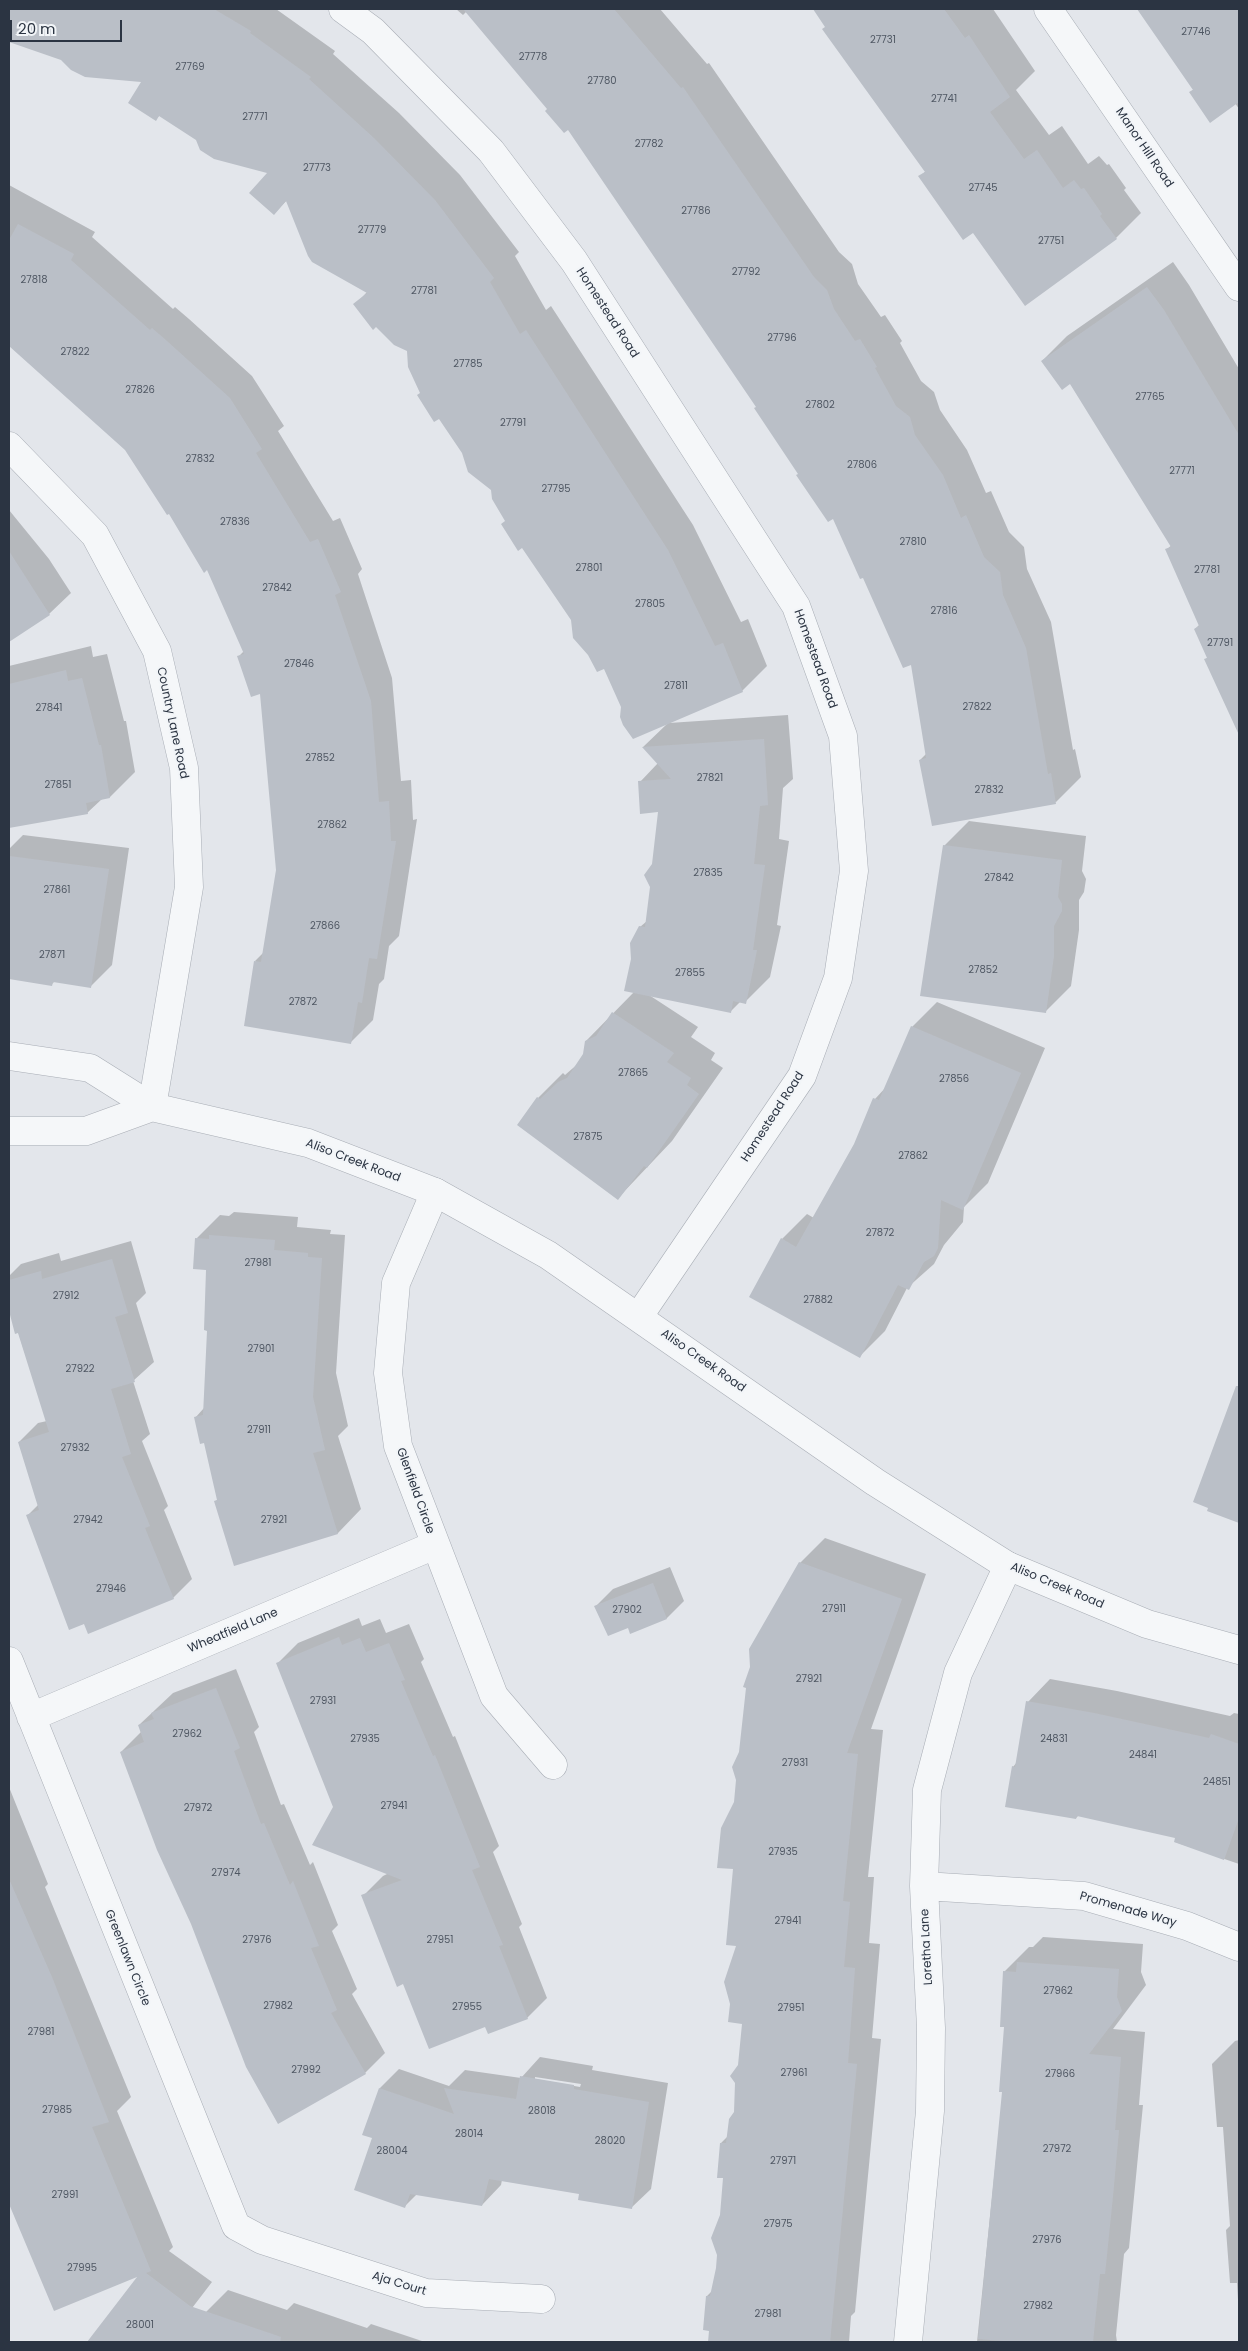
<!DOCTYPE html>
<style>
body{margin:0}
#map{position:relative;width:1248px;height:2351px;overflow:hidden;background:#e3e6eb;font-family:Poppins,sans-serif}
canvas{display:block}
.frame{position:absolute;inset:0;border:10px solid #2b3442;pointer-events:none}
.scale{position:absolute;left:10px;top:20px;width:112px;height:22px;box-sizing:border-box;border:2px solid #2b3442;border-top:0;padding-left:6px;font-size:15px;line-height:18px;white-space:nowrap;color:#2b3442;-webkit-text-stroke:4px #f2f5f8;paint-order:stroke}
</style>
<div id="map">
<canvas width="1248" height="2351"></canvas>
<div class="frame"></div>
<div class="scale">20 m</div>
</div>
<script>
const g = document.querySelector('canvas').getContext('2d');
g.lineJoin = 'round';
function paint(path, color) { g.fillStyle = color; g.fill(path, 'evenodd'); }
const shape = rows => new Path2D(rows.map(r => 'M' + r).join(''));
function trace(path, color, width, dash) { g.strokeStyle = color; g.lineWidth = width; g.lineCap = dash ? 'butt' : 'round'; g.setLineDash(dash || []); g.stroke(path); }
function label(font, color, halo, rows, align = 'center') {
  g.font = font + ' Poppins,sans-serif'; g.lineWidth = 4; g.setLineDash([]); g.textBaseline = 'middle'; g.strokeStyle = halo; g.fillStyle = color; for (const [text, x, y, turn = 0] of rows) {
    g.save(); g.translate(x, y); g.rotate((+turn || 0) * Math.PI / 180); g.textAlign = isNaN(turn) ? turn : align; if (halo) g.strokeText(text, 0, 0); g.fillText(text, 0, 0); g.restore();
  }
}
paint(shape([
 [9,9,276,9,335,51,333,54,399,113,460,175,519,252,515,256,546,310,551,306,693,525,741,622,748,619,767,666,742,691,669,723,788,715,793,779,783,788,779,839,789,841,777,925,781,926,770,977,745,1002,741,1001,730,1012,649,995,698,1027,691,1037,715,1053,711,1060,723,1068,672,1141,618,1198,538,1098,563,1073,565,1075,580,1062,585,1054,586,1041,634,992,640,927,647,921,660,811,640,782,658,763,643,747,668,723,623,707,605,667,506,520,493,489,463,452,421,392,408,350,355,305,367,292,287,200,274,214,270,172,197,139,160,115,156,119,143,81,62,59,9,40],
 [456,9,660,9,707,64,709,63,839,252,852,264,858,284,881,317,885,315,902,341,900,343,921,381,934,392,940,410,967,450,986,493,991,491,1009,532,1024,547,1027,569,1051,622,1073,750,1075,749,1081,777,1056,802,920,760,927,753,912,663,834,517,799,474,757,407,569,128,549,109,467,11,463,15],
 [814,9,993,9,1035,71,1016,90,1049,135,1062,126,1088,164,1099,156,1107,165,1109,164,1126,188,1124,190,1141,213,1116,238,973,232,920,176,926,171],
 [1139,9,1239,9,1239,109,1235,103,1190,92,1194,89],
 [9,185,95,232,92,237,173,309,175,307,189,319,252,376,284,426,278,431,333,521,340,518,362,569,358,574,392,678,401,781,411,780,413,820,417,819,399,936,389,946,384,979,379,984,373,1020,351,1042,255,961,264,952,277,870,261,692,238,657,244,651,208,569,126,449,9,345],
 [1173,262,1189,285,1239,369,1239,709,1234,697,1206,659,1208,657,1195,629,1200,624,1167,549,1172,545,1070,383,1042,361,1067,336],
 [9,510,49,559,71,593,49,614,9,640],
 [91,646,93,657,107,654,124,721,126,721,135,772,110,797,102,799,87,813,9,827,9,666],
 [969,821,1086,836,1082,871,1086,879,1084,892,1079,900,1079,930,1071,986,1046,1011,944,846],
 [23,835,129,848,112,965,91,986,55,981,51,985,9,978,9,849],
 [937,1002,1045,1048,988,1183,964,1207,963,1222,944,1245,934,1264,907,1288,885,1331,860,1356,782,1239,807,1214,814,1218,855,1144,875,1099,887,1086,912,1027],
 [234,1212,298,1217,297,1227,331,1230,330,1234,345,1235,336,1373,348,1426,338,1436,361,1509,338,1533,235,1565,215,1502,218,1499,205,1442,195,1418,204,1408,209,1330,208,1269,197,1238,220,1215,229,1216],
 [131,1241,146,1293,136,1303,154,1362,133,1381,150,1434,142,1441,168,1506,164,1510,192,1579,173,1598,69,1628,28,1515,38,1505,19,1442,38,1423,47,1421,9,1304,9,1276,21,1264,59,1253,61,1261],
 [1239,1410,1239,1522,1208,1510],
 [825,1538,926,1574,871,1729,883,1730,868,1877,874,1877,869,1943,880,1944,872,2038,881,2039,855,2312,851,2316,849,2342,721,2342,729,2331,707,2296,712,2291,717,2268,724,2177,721,2143,728,2136,735,2112,743,2022,734,1868,735,1803,741,1752,800,1563],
 [670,1567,684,1601,667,1618,631,1632,629,1627,596,1606,613,1589],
 [359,1618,362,1626,380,1619,386,1633,409,1624,424,1659,421,1662,453,1737,455,1736,499,1846,493,1852,522,1924,519,1927,547,1998,527,2018,485,2025,404,1983,363,1896,383,1876,389,1873,334,1807,278,1663,298,1643],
 [236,1669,259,1727,254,1732,281,1805,284,1804,310,1865,313,1862,338,1925,332,1931,357,1989,352,1994,385,2053,365,2073,279,2122,192,1924,121,1752,141,1732,139,1725,173,1693],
 [1050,1679,1117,1691,1230,1716,1234,1713,1239,1714,1239,1864,1175,1842,1177,1837,1079,1815,1076,1818,1013,1767,1017,1762,1028,1702],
 [9,1787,48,1884,45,1887,131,2097,117,2111,173,2247,169,2251,212,2282,166,2342,89,2342,141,2274,19,2210,9,2185],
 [1043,1937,1143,1944,1141,1972,1146,1985,1113,2029,1145,2032,1139,2105,1143,2105,1129,2248,1124,2254,1116,2335,1117,2342,977,2342,1003,2091,1005,2026,1004,1972,1029,1947,1033,1947],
 [1239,2040,1239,2317,1237,2283,1230,2283,1226,2230,1230,2226,1223,2127,1217,2127,1212,2064,1235,2041],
 [540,2057,593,2066,592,2070,668,2083,651,2189,631,2208,581,2192,502,2180,501,2185,482,2205,417,2194,405,2206,374,2137,364,2134,380,2088,399,2069,449,2086,465,2070,521,2078],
 [535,2077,581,2084,580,2087,535,2079],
 [228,2290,287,2310,294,2303,367,2328,371,2324,425,2342,196,2342,206,2312]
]), '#0003');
paint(shape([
 [9,9,214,9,251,31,250,33,311,77,309,79,374,138,435,200,494,278,490,282,520,334,526,330,668,550,715,646,723,643,743,692,633,739,623,725,620,717,621,707,604,669,597,672,588,655,573,638,571,620,522,548,518,551,501,524,505,521,492,499,491,490,468,472,462,453,439,419,434,422,417,395,420,393,408,367,407,351,394,345,376,327,373,330,353,304,367,293,312,262,308,256,286,201,274,215,249,193,267,173,214,159,200,150,196,140,159,116,156,121,128,103,141,82,85,77,71,70,61,60,9,42],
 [463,9,614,9,681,88,683,87,814,277,827,290,834,309,855,341,860,339,877,367,875,368,896,406,910,417,915,435,943,475,961,518,966,515,984,557,1000,572,1003,595,1026,648,1048,774,1051,773,1056,804,932,826,919,760,926,758,911,665,903,668,863,578,860,579,833,519,828,522,796,475,798,474,754,408,756,407,568,130,564,133,545,111,547,109],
 [813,9,944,9,965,38,969,35,1010,97,990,112,1024,159,1037,150,1063,188,1074,180,1081,189,1084,188,1102,214,1100,216,1117,239,1025,306,973,233,963,240,918,176,925,172,822,29,825,27],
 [1137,9,1239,9,1239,102,1210,123,1189,92,1193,90],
 [18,224,74,254,71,260,150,330,152,328,167,341,230,398,262,449,256,453,310,542,318,539,341,592,335,595,371,701,379,802,389,801,391,841,396,841,377,959,369,958,362,1003,358,1002,351,1044,244,1026,254,961,261,962,276,870,260,694,251,697,237,656,244,654,207,570,204,573,169,514,167,515,125,450,9,346,9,240],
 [1147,287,1164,310,1239,435,1239,735,1204,659,1207,658,1194,629,1199,626,1165,549,1171,547,1070,384,1062,390,1041,361],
 [9,551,50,615,9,642],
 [66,670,68,681,82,678,99,745,101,745,110,798,86,803,88,814,9,828,9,684],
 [764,739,768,805,760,806,754,864,765,865,753,950,757,950,746,1004,733,1001,731,1013,624,991,631,959,630,943,639,926,645,927,650,887,644,875,652,864,658,812,640,814,638,781,671,779,642,747],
 [943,845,1062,860,1058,897,1062,904,1062,911,1054,926,1054,956,1046,1013,920,996],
 [9,856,109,869,91,988,53,982,52,986,9,979],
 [612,1012,674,1053,667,1062,691,1078,687,1085,699,1094,647,1168,644,1166,618,1200,517,1125,537,1097,540,1099,558,1082,567,1078,583,1054,585,1041,596,1036],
 [911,1026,1021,1073,963,1210,941,1200,938,1248,934,1256,924,1262,909,1290,898,1285,860,1358,749,1297,781,1238,796,1247,854,1144,873,1098,879,1100],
 [209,1235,275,1240,274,1250,308,1253,308,1257,322,1258,313,1397,325,1450,313,1453,338,1534,234,1566,214,1501,217,1500,204,1443,200,1444,194,1417,203,1415,207,1331,204,1330,206,1270,193,1269,195,1238,209,1239],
 [112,1259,128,1313,115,1317,135,1382,111,1389,131,1454,122,1457,150,1526,145,1528,174,1599,88,1634,84,1624,69,1630,26,1515,39,1510,18,1442,49,1432,18,1333,15,1334,9,1311,9,1280,41,1271,42,1279],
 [1236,1386,1239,1386,1239,1523,1207,1511,1208,1508,1193,1502],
 [799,1562,902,1599,847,1753,858,1754,843,1901,850,1902,844,1967,855,1968,848,2063,857,2064,830,2342,708,2342,709,2331,703,2330,706,2296,710,2296,716,2268,717,2255,711,2238,720,2215,723,2178,717,2178,720,2143,726,2143,729,2119,734,2112,735,2083,730,2076,738,2065,742,2024,728,2022,730,2004,724,1982,736,1946,726,1945,733,1869,717,1868,721,1828,734,1802,736,1780,732,1767,739,1752,746,1688,743,1687,750,1667,749,1649],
 [653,1583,667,1619,630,1634,628,1628,608,1636,594,1606],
 [339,1637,342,1645,360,1638,366,1652,389,1643,405,1680,401,1681,433,1756,435,1755,480,1867,472,1870,503,1945,499,1946,528,2019,488,2034,485,2027,429,2049,403,1984,397,1987,361,1895,402,1880,312,1845,333,1807,276,1663],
 [216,1688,240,1748,234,1751,261,1824,264,1823,290,1885,293,1881,319,1946,311,1948,337,2010,331,2013,366,2074,278,2124,246,2067,191,1924,157,1850,120,1752,144,1742,138,1725,154,1719,151,1713],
 [1026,1701,1094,1713,1209,1738,1211,1734,1239,1744,1239,1818,1224,1860,1174,1842,1175,1838,1077,1816,1076,1819,1005,1807,1012,1766,1015,1767],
 [9,1879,52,1977,109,2122,92,2127,151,2271,146,2273,190,2306,281,2337,280,2342,87,2342,137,2277,54,2311,9,2204],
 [1017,1962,1119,1969,1117,1997,1122,2011,1089,2054,1121,2057,1115,2130,1119,2130,1113,2196,1105,2274,1100,2274,1093,2342,1016,2342,978,2339,1002,2092,999,2092,1004,2027,1000,2027,1003,1971,1016,1972],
 [520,2076,574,2085,574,2089,649,2102,632,2209,578,2200,579,2194,489,2179,482,2206,410,2194,405,2208,354,2190,372,2138,362,2135,379,2088,454,2114,444,2088,516,2099]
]), '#babfc7');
const minor = shape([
 [343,9,373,31,491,151,574,261,796,606,843,736,854,871,838,978,802,1076,639,1316],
 [1048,9,1239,287],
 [9,446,95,535,157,651,184,768,189,887,152,1107],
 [435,1192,396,1283,388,1373,398,1446,494,1696,553,1765],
 [9,1661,236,2226,262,2240,426,2293,541,2299],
 [31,1717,435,1545],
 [924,1886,1084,1896,1187,1926,1239,1947],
 [908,2342,930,2111,931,2028,924,1886,927,1790,958,1673,1008,1566]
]);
const tertiary = shape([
 [9,1056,90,1068,152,1107,308,1143,435,1192,548,1255,875,1482,1008,1566,1147,1624,1239,1650],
 [9,1131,86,1131,152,1107]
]);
trace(minor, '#a8adb5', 29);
trace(tertiary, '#a8adb5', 29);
trace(minor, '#f5f7f9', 28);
trace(tertiary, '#f5f7f9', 28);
label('10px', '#4f5763', null, [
 ["27746",1196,32],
 ["27731",883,40],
 ["27778",533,57],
 ["27769",190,67],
 ["27780",602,81],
 ["27741",944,99],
 ["27771",255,117],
 ["27782",649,144],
 ["27773",317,168],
 ["27745",983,188],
 ["27786",696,211],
 ["27779",372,230],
 ["27751",1051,241],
 ["27792",746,272],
 ["27818",34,280],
 ["27781",424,291],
 ["27796",782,338],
 ["27822",75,352],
 ["27785",468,364],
 ["27826",140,390],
 ["27765",1150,397],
 ["27802",820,405],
 ["27791",513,423],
 ["27832",200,459],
 ["27806",862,465],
 ["27771",1182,471],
 ["27795",556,489],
 ["27836",235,522],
 ["27810",913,542],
 ["27801",589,568],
 ["27781",1207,570],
 ["27842",277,588],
 ["27805",650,604],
 ["27816",944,611],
 ["27791",1220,643],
 ["27846",299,664],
 ["27811",676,686],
 ["27822",977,707],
 ["27841",49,708],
 ["27852",320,758],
 ["27821",710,778],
 ["27851",58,785],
 ["27832",989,790],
 ["27862",332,825],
 ["27835",708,873],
 ["27842",999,878],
 ["27861",57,890],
 ["27866",325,926],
 ["27871",52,955],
 ["27852",983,970],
 ["27855",690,973],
 ["27872",303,1002],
 ["27865",633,1073],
 ["27856",954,1079],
 ["27875",588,1137],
 ["27862",913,1156],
 ["27872",880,1233],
 ["27981",258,1263],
 ["27912",66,1296],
 ["27882",818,1300],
 ["27901",261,1349],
 ["27922",80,1369],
 ["27911",259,1430],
 ["27932",75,1448],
 ["27942",88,1520],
 ["27921",274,1520],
 ["27946",111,1589],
 ["27911",834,1609],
 ["27902",627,1610],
 ["27921",809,1679],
 ["27931",323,1701],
 ["27962",187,1734],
 ["27935",365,1739],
 ["24831",1054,1739],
 ["24841",1143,1755],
 ["27931",795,1763],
 ["24851",1217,1782],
 ["27941",394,1806],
 ["27972",198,1808],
 ["27935",783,1852],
 ["27974",226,1873],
 ["27941",788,1921],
 ["27976",257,1940],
 ["27951",440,1940],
 ["27962",1058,1991],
 ["27982",278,2006],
 ["27955",467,2007],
 ["27951",791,2008],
 ["27981",41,2032],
 ["27992",306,2070],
 ["27961",794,2073],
 ["27966",1060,2074],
 ["27985",57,2110],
 ["28018",542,2111],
 ["28014",469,2134],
 ["28020",610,2141],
 ["27972",1057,2149],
 ["28004",392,2151],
 ["27971",783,2161],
 ["27991",65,2195],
 ["27975",778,2224],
 ["27976",1047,2240],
 ["27995",82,2268],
 ["27982",1038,2306],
 ["27981",768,2314],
 ["28001",140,2325]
]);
label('12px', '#2b3442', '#f2f5f8', [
 ["Manor Hill Road",1144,148,56],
 ["Homestead Road",607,313,57],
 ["Homestead Road",815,659,70],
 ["Country Lane Road",172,723,78],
 ["Homestead Road",773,1117,-57],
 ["Aliso Creek Road",353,1161,21],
 ["Aliso Creek Road",703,1361,35],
 ["Glenfield Circle",415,1491,70],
 ["Aliso Creek Road",1057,1586,23],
 ["Wheatfield Lane",233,1631,-23],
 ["Promenade Way",1128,1910,16],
 ["Loretha Lane",927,1947,-93],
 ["Greenlawn Circle",127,1958,68],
 ["Aja Court",399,2284,17]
]);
</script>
